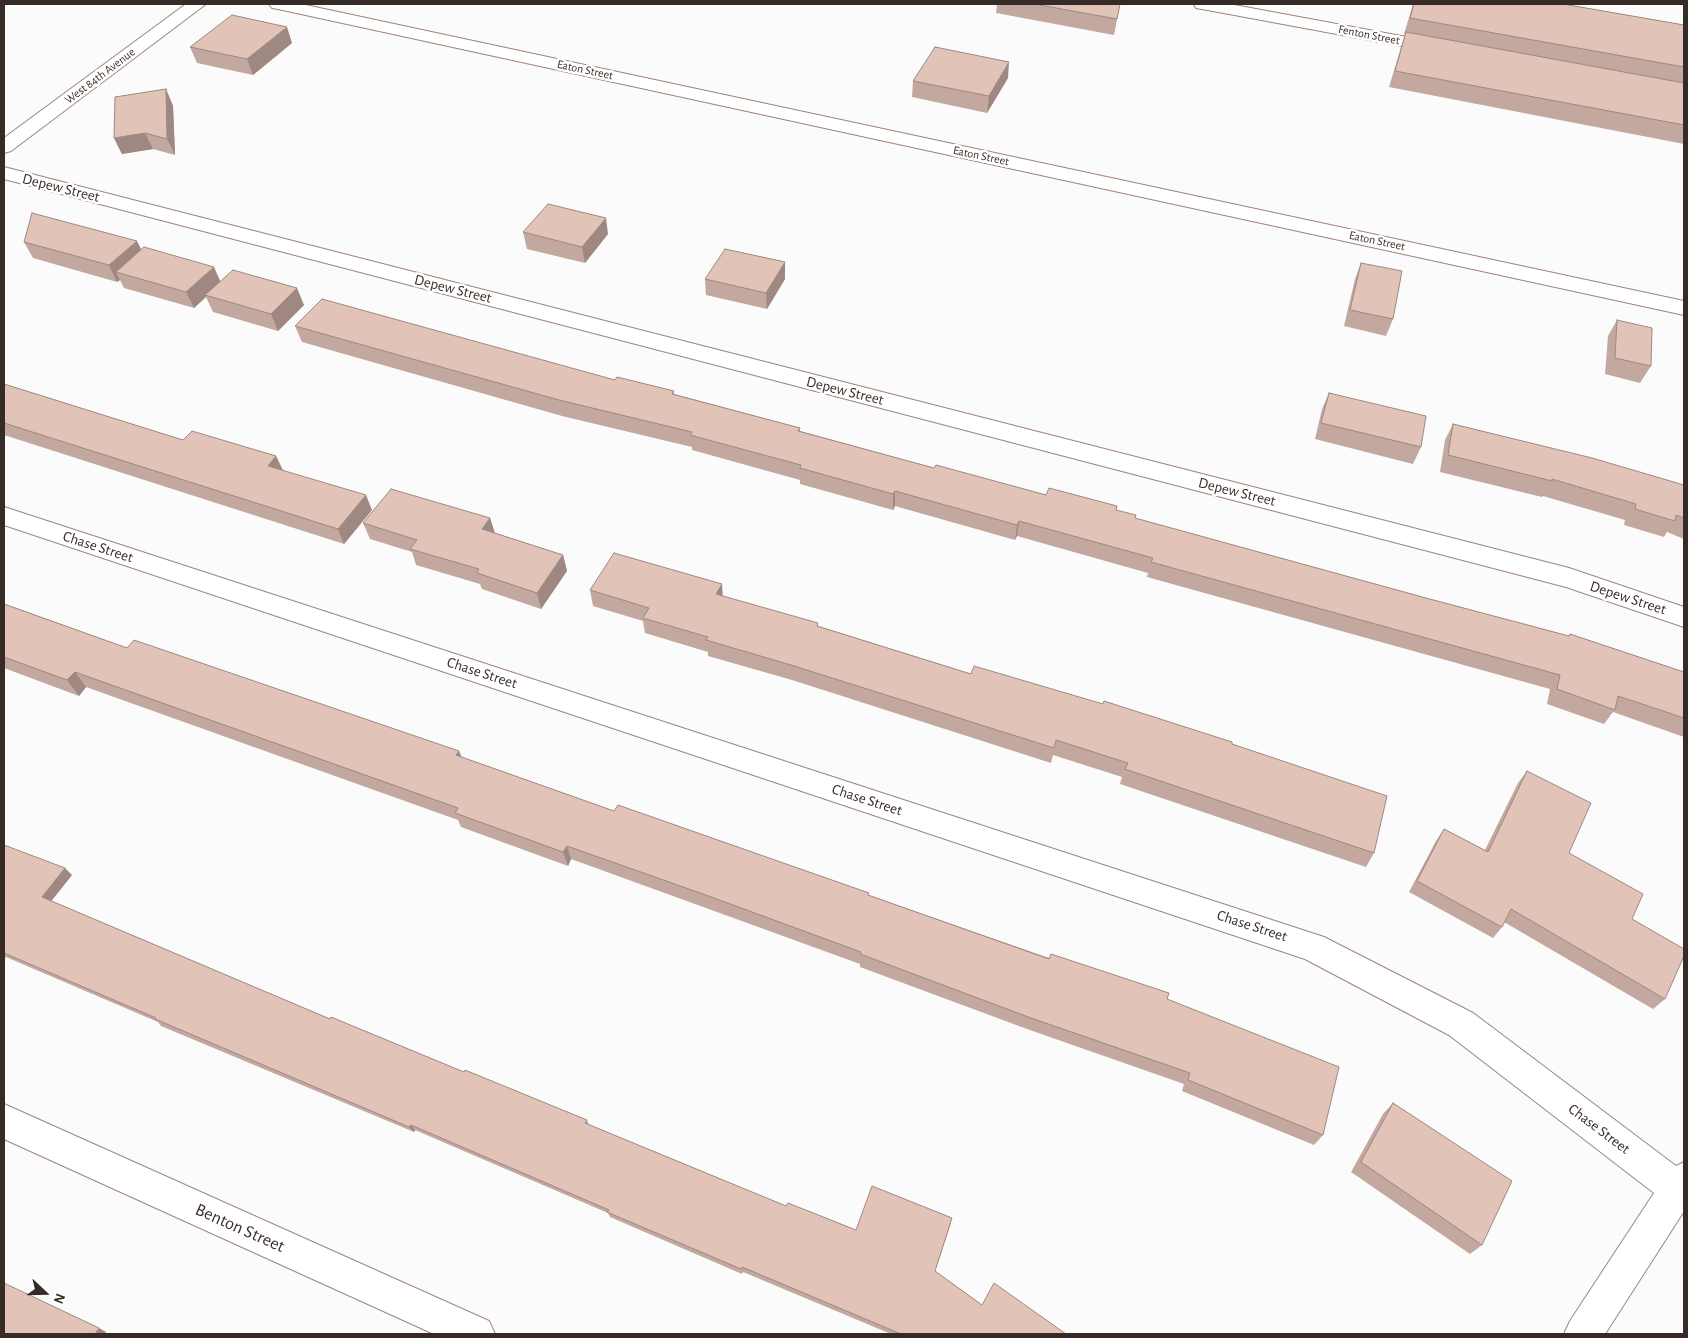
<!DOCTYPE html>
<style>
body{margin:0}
#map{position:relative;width:1688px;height:1338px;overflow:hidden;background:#fbfbfb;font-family:"Alegreya Sans",sans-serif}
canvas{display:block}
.frame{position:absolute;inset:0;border:5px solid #372b27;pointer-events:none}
.north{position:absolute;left:20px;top:1268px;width:50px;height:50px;-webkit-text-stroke:4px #fff;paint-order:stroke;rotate:111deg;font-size:14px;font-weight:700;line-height:20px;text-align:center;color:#372b27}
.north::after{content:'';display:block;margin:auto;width:18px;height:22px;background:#372b27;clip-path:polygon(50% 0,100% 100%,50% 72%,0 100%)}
</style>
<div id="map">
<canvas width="1688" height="1338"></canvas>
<div class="frame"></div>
<div class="north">N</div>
</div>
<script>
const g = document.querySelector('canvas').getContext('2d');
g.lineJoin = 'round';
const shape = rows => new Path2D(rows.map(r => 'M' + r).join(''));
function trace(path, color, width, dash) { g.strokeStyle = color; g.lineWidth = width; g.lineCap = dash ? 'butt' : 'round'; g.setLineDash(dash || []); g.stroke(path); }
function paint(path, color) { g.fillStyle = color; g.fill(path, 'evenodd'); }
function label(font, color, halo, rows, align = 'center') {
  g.font = font + ' "Alegreya Sans",sans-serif'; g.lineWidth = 5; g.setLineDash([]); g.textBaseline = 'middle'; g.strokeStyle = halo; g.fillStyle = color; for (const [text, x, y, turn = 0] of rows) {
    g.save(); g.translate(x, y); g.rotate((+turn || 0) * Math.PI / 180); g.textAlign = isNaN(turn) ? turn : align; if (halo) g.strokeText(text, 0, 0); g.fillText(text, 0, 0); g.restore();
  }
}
const minor = shape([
 [186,4,206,4,11,151,4,153,4,138,186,4],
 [269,4,301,4,1684,301,1684,315,278,9,272,8,269,4],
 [1194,4,1229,4,1439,43,1445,44,1448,48,1445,52,1439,53,1202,9,1196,8,1194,4],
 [4,167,1569,568,1684,607,1684,627,1566,587,4,179,4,167],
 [4,507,1324,937,1473,1013,1676,1166,1684,1162,1684,1211,1605,1334,1564,1334,1570,1321,1654,1193,1449,1035,1305,959,4,525,4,507],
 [4,1104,489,1321,495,1334,434,1334,4,1139,4,1104]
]);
trace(minor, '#a0847a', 2);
paint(minor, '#fff');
paint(shape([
 [997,4,1120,4,1114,35,996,13],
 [1413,4,1563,4,1684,25,1684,144,1389,87,1405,34,1404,34],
 [292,43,253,75,197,63,190,47],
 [1008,78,987,113,912,97,913,81],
 [166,89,173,106,175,155,153,149,122,154,114,138],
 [523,232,608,234,585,263,527,249],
 [24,242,142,250,220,281,304,305,278,331,213,312,206,297,194,308,124,288,120,280,117,282,33,258],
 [785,262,785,279,767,309,706,295,705,279],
 [1361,263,1393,319,1386,336,1344,326,1355,279],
 [1617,320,1651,366,1640,383,1605,374,1608,336],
 [295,326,615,380,674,391,674,394,800,428,800,431,934,468,1046,495,1117,506,1116,510,1135,518,1426,598,1568,636,1570,634,1684,672,1684,737,1613,712,1604,724,1547,704,1550,689,1147,577,1148,573,1017,536,1015,540,895,506,893,510,800,484,800,480,692,450,692,447,562,416,302,342],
 [4,384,183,440,276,456,283,470,372,510,344,544,4,435],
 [1329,393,1421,447,1413,464,1315,439,1322,409],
 [1453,424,1684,485,1684,539,1667,532,1664,537,1624,525,1625,520,1543,496,1542,497,1440,472,1445,440],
 [490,518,495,533,563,555,567,571,541,609,482,589,480,584,416,565,412,552,370,539,363,523],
 [590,590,723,596,971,674,1232,744,1374,853,1366,867,1120,784,1122,777,1053,755,1051,763,792,680,708,656,708,652,645,633,643,621,593,606],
 [4,602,5,604,127,648,461,757,614,811,869,893,868,895,1167,999,1323,1135,1314,1145,1182,1091,1184,1084,1027,1029,860,967,860,964,706,908,571,859,568,866,461,827,458,820,86,687,79,696,4,668],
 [1527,771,1569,853,1632,919,1665,999,1653,1009,1504,922,1502,927,1493,938,1409,892,1436,841,1444,829,1485,850,1518,783],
 [4,845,72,875,51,901,330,1019,464,1072,587,1120,589,1125,786,1206,856,1230,951,1223,935,1271,982,1305,1066,1334,891,1334,743,1272,742,1274,610,1217,608,1213,415,1130,414,1132,161,1026,158,1022,6,957,4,960],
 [1393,1103,1482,1245,1470,1254,1351,1172,1383,1114]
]), '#c2a89e');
paint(shape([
 [287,27,292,43,253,75,247,59],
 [1009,62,1008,78,987,113,989,96],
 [166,89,173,106,175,155,167,139],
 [145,133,153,149,122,154,114,138],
 [606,218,608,234,585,263,582,247],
 [137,241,145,257,116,272,120,280,117,282,109,265],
 [785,262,785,279,767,309,766,293],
 [214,267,221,283,205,295,206,297,194,308,186,292],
 [297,288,304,305,278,331,271,314],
 [276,456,283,471,268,466],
 [895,491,895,506,893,510,893,494],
 [366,495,372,510,344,544,338,529],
 [490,518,495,534,482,529],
 [1019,521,1017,536,1015,540,1017,525],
 [563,555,567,571,541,609,537,593],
 [722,584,723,600,716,594],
 [75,672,86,687,79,696,67,680],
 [459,751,465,765,456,755],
 [567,846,571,859,568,866,563,852],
 [65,868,72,875,49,904,42,897],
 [411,1125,415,1130,414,1132,409,1127],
 [99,1328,106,1332,105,1334,95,1334]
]), '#9e8881');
const building = shape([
 [1034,4,1120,4,1117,19,1034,4],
 [1414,4,1563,4,1684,25,1684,67,1410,18,1414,4],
 [232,15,287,27,247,59,190,47,232,15],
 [1406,32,1684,83,1684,125,1395,71,1406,32],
 [935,47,1009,62,989,96,913,81,935,47],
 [166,89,167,139,145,133,114,138,115,97,166,89],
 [548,204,606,218,582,247,523,232,548,204],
 [32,213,137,241,109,265,24,242,32,213],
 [144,247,214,267,186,292,116,272,144,247],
 [725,249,785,262,766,293,705,279,725,249],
 [1361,263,1402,271,1393,319,1350,310,1361,263],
 [233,270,297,288,271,314,205,295,233,270],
 [322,299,615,380,617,377,674,391,672,394,800,428,798,431,934,468,936,465,1046,495,1049,488,1117,506,1116,510,1136,515,1135,518,1426,598,1569,636,1570,634,1684,672,1684,718,1618,696,1615,710,1557,689,1560,675,1151,562,1153,558,1019,521,1017,525,895,491,893,494,800,468,801,465,690,435,692,432,559,400,295,326,322,299],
 [1617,320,1652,328,1651,366,1615,358,1617,320],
 [4,384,183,440,192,431,276,456,268,466,366,495,338,529,4,423,4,384],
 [1329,393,1426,416,1421,447,1321,423,1329,393],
 [1453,424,1592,458,1684,485,1684,518,1676,515,1675,521,1635,509,1636,504,1552,479,1552,481,1448,455,1453,424],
 [391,489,490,518,482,529,563,555,537,593,477,573,479,569,410,549,417,540,363,523,391,489],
 [614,553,722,584,716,594,818,623,817,626,971,674,974,666,1103,704,1104,701,1232,742,1232,744,1387,796,1374,853,1125,769,1128,763,1056,740,1054,748,791,665,706,640,708,637,643,618,649,608,590,590,614,553],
 [4,604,127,648,134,640,459,751,456,755,614,811,618,805,869,893,868,895,1049,959,1051,954,1169,993,1167,999,1339,1067,1323,1135,1188,1080,1190,1073,1031,1018,860,954,861,952,703,894,567,846,563,852,455,813,458,808,75,672,67,680,4,657,4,604],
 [1527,771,1591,803,1569,853,1643,894,1632,919,1684,949,1684,956,1665,999,1511,909,1502,927,1417,881,1444,829,1488,852,1527,771],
 [4,845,65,868,42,897,330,1019,331,1017,464,1072,465,1070,587,1120,585,1123,786,1206,788,1203,856,1230,872,1186,952,1218,935,1271,982,1305,994,1283,1066,1334,901,1334,742,1267,741,1269,607,1212,609,1210,411,1125,409,1127,155,1019,156,1018,4,953,4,845],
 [1393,1103,1512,1181,1482,1245,1361,1162,1393,1103],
 [4,1283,99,1328,95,1334,4,1334,4,1283]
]);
paint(building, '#e1c3b8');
trace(building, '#9e8881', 1);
label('12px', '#372b27', '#fff', [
 ["Fenton Street",1369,35,11],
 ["Eaton Street",585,70,12],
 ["West 84th Avenue",100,76,-37],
 ["Eaton Street",981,156,12],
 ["Eaton Street",1377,241,12]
]);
label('15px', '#372b27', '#fff', [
 ["Depew Street",61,188,14],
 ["Depew Street",453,289,14],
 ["Depew Street",845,391,14],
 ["Depew Street",1237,492,14],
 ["Chase Street",98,547,18],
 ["Depew Street",1628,598,18],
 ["Chase Street",482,673,18],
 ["Chase Street",867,800,18],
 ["Chase Street",1252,926,18],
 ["Chase Street",1599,1129,37]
]);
label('18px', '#372b27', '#fff', [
 ["Benton Street",240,1228,24]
]);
</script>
